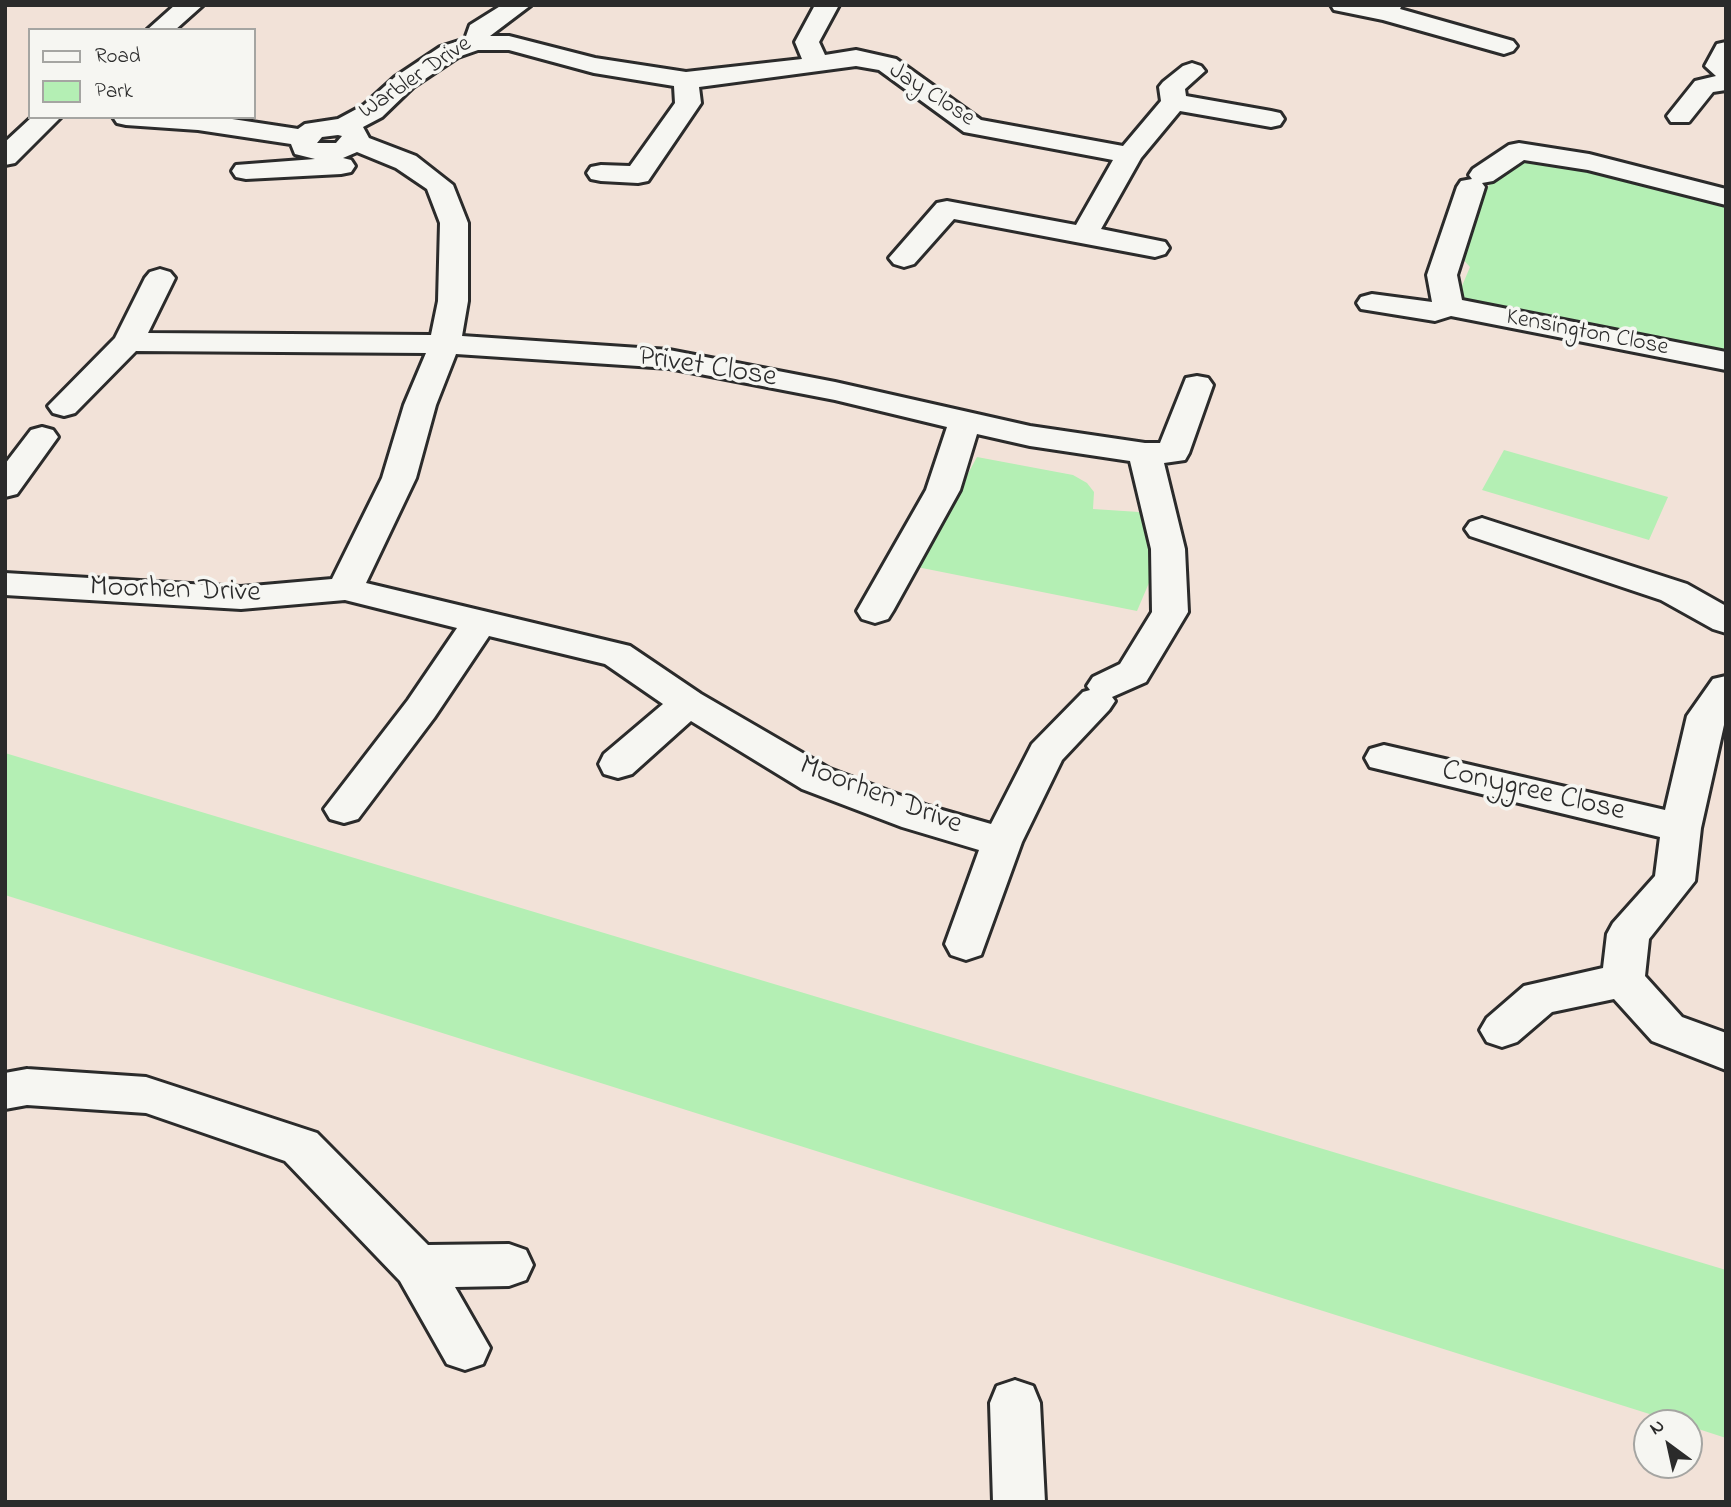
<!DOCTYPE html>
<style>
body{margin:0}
#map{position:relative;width:1731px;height:1507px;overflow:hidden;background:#f2e2d8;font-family:"Indie Flower",sans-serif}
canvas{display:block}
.frame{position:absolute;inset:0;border:7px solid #2b2b2b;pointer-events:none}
.legend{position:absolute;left:28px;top:28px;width:228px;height:91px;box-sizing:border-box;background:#f6f6f2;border:2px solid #a5a5a2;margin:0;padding:9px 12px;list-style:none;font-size:21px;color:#2b2b2b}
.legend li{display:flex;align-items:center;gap:14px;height:35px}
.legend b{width:35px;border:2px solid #a5a5a2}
.north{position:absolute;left:1633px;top:1409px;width:70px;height:70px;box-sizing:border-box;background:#f6f6f2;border:2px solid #a5a5a2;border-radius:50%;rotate:327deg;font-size:19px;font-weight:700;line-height:28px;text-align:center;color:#2b2b2b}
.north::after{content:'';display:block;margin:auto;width:24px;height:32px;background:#2b2b2b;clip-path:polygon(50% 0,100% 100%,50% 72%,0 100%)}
</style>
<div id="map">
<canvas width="1731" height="1507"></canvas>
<div class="frame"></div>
<ul class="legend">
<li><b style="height:9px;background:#f6f6f2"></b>Road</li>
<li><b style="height:19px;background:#b4efb4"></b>Park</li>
</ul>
<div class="north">N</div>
</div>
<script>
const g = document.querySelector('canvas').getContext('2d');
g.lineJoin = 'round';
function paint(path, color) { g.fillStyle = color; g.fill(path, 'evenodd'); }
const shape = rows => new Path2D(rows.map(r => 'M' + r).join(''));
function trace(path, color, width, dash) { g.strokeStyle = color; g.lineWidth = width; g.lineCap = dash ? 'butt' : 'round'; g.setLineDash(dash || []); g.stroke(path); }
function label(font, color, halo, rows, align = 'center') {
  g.font = font + ' "Indie Flower",sans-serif'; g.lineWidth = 7; g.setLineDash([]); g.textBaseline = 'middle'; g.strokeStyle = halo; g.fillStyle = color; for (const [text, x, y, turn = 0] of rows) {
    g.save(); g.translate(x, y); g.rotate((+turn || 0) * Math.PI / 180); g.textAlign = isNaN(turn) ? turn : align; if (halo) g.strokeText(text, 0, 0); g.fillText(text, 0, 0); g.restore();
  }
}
paint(shape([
 [1523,155,1726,207,1726,362,1464,305,1462,286,1470,267,1459,255,1482,194,1505,165],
 [1504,450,1668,497,1649,540,1482,490],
 [977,457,1073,475,1087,483,1094,492,1093,509,1139,512,1163,550,1137,611,917,567],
 [5,753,1726,1270,1726,1438,1689,1426,1689,1423,1678,1423,5,895]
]), '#b4efb4');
const minor = shape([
 [175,5,203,5,175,30,147,30,175,5],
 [502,5,531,5,490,36,509,36,595,58,686,72,802,59,795,42,815,5,839,5,819,42,825,55,856,50,896,59,981,120,1123,146,1161,101,1159,87,1163,82,1183,66,1192,63,1201,66,1205,71,1185,89,1186,96,1271,111,1280,113,1284,119,1280,125,1271,127,1180,111,1141,158,1101,229,1165,242,1169,248,1165,254,1155,257,954,219,914,264,904,267,894,264,889,258,937,203,947,201,1076,225,1113,160,964,132,879,70,856,66,699,87,701,103,648,181,638,183,601,181,591,179,587,173,591,167,601,165,630,166,675,103,674,86,594,73,509,50,478,50,458,57,413,87,382,117,363,127,369,138,416,156,453,185,468,223,468,301,462,336,669,350,835,382,1030,426,1145,443,1160,443,1186,378,1197,376,1208,378,1213,385,1189,453,1185,460,1164,463,1185,549,1188,612,1146,682,1112,697,1115,701,1109,710,1062,760,1022,842,981,955,966,960,951,955,945,944,979,850,902,827,802,789,691,721,632,774,618,778,604,774,599,764,604,754,663,704,605,664,489,636,434,718,358,819,344,823,330,819,324,809,408,700,457,628,345,600,241,609,5,595,5,573,241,587,332,579,382,478,404,405,426,353,136,351,75,413,64,416,53,413,48,406,115,338,145,278,150,272,160,269,170,272,175,278,148,333,431,335,438,301,440,223,427,189,396,168,357,152,343,158,351,160,355,166,351,172,341,174,246,179,236,177,232,171,236,165,315,159,295,154,291,144,198,130,126,125,117,123,113,117,219,117,298,129,305,124,338,119,364,105,395,77,440,47,465,39,470,25,502,5],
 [338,135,342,136,336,143,317,143,322,137,338,135],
 [456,354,669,368,835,400,947,427,926,490,857,611,862,619,875,623,888,619,893,611,960,490,977,434,1030,446,1130,461,1151,549,1152,612,1120,664,1093,677,1087,686,1090,690,1083,692,1032,744,991,824,928,806,830,769,701,694,630,646,366,583,416,478,436,405,456,354],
 [1331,5,1402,5,1400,9,1513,41,1517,46,1513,51,1504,54,1383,20,1334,10,1331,5],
 [1726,42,1726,90,1713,92,1689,122,1671,122,1667,116,1695,81,1716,76,1705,66,1717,44,1726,42],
 [32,117,61,117,15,163,5,165,5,142,32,117],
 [1519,143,1589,154,1726,189,1726,205,1588,170,1524,160,1493,181,1482,183,1485,187,1457,275,1462,300,1726,352,1726,370,1451,316,1435,321,1361,309,1357,303,1361,297,1372,294,1432,302,1427,275,1457,187,1461,181,1472,179,1469,175,1473,169,1509,145,1519,143],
 [42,427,53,430,58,437,17,494,5,497,5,464,31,430,42,427],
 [1482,518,1687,584,1726,606,1726,633,1713,629,1661,600,1470,536,1465,529,1470,522,1482,518],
 [1726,676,1726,716,1701,828,1695,881,1649,939,1645,976,1682,1017,1726,1033,1726,1070,1652,1041,1614,999,1552,1012,1517,1042,1502,1047,1487,1042,1480,1030,1487,1018,1524,986,1603,968,1607,934,1613,923,1655,876,1660,837,1370,767,1365,758,1370,749,1384,745,1665,810,1687,716,1713,679,1726,676],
 [27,1069,146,1077,317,1133,428,1245,509,1244,526,1250,533,1265,526,1280,509,1286,455,1287,490,1348,483,1364,465,1370,447,1364,400,1281,285,1161,146,1113,27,1105,5,1109,5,1073,27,1069],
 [1015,1380,1033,1386,1040,1403,1045,1502,993,1502,990,1403,997,1386,1015,1380]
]);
trace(minor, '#2b2b2b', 6);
paint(minor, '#f6f6f2');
label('24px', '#2b2b2b', '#f6f6f2', [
 ["Warbler Drive",416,79,-34],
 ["Jay Close",931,96,33],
 ["Kensington Close",1587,334,11]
]);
label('30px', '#2b2b2b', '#f6f6f2', [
 ["Privet Close",707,369,9],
 ["Moorhen Drive",175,592,2],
 ["Conygree Close",1533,793,13],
 ["Moorhen Drive",880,797,21]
]);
</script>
